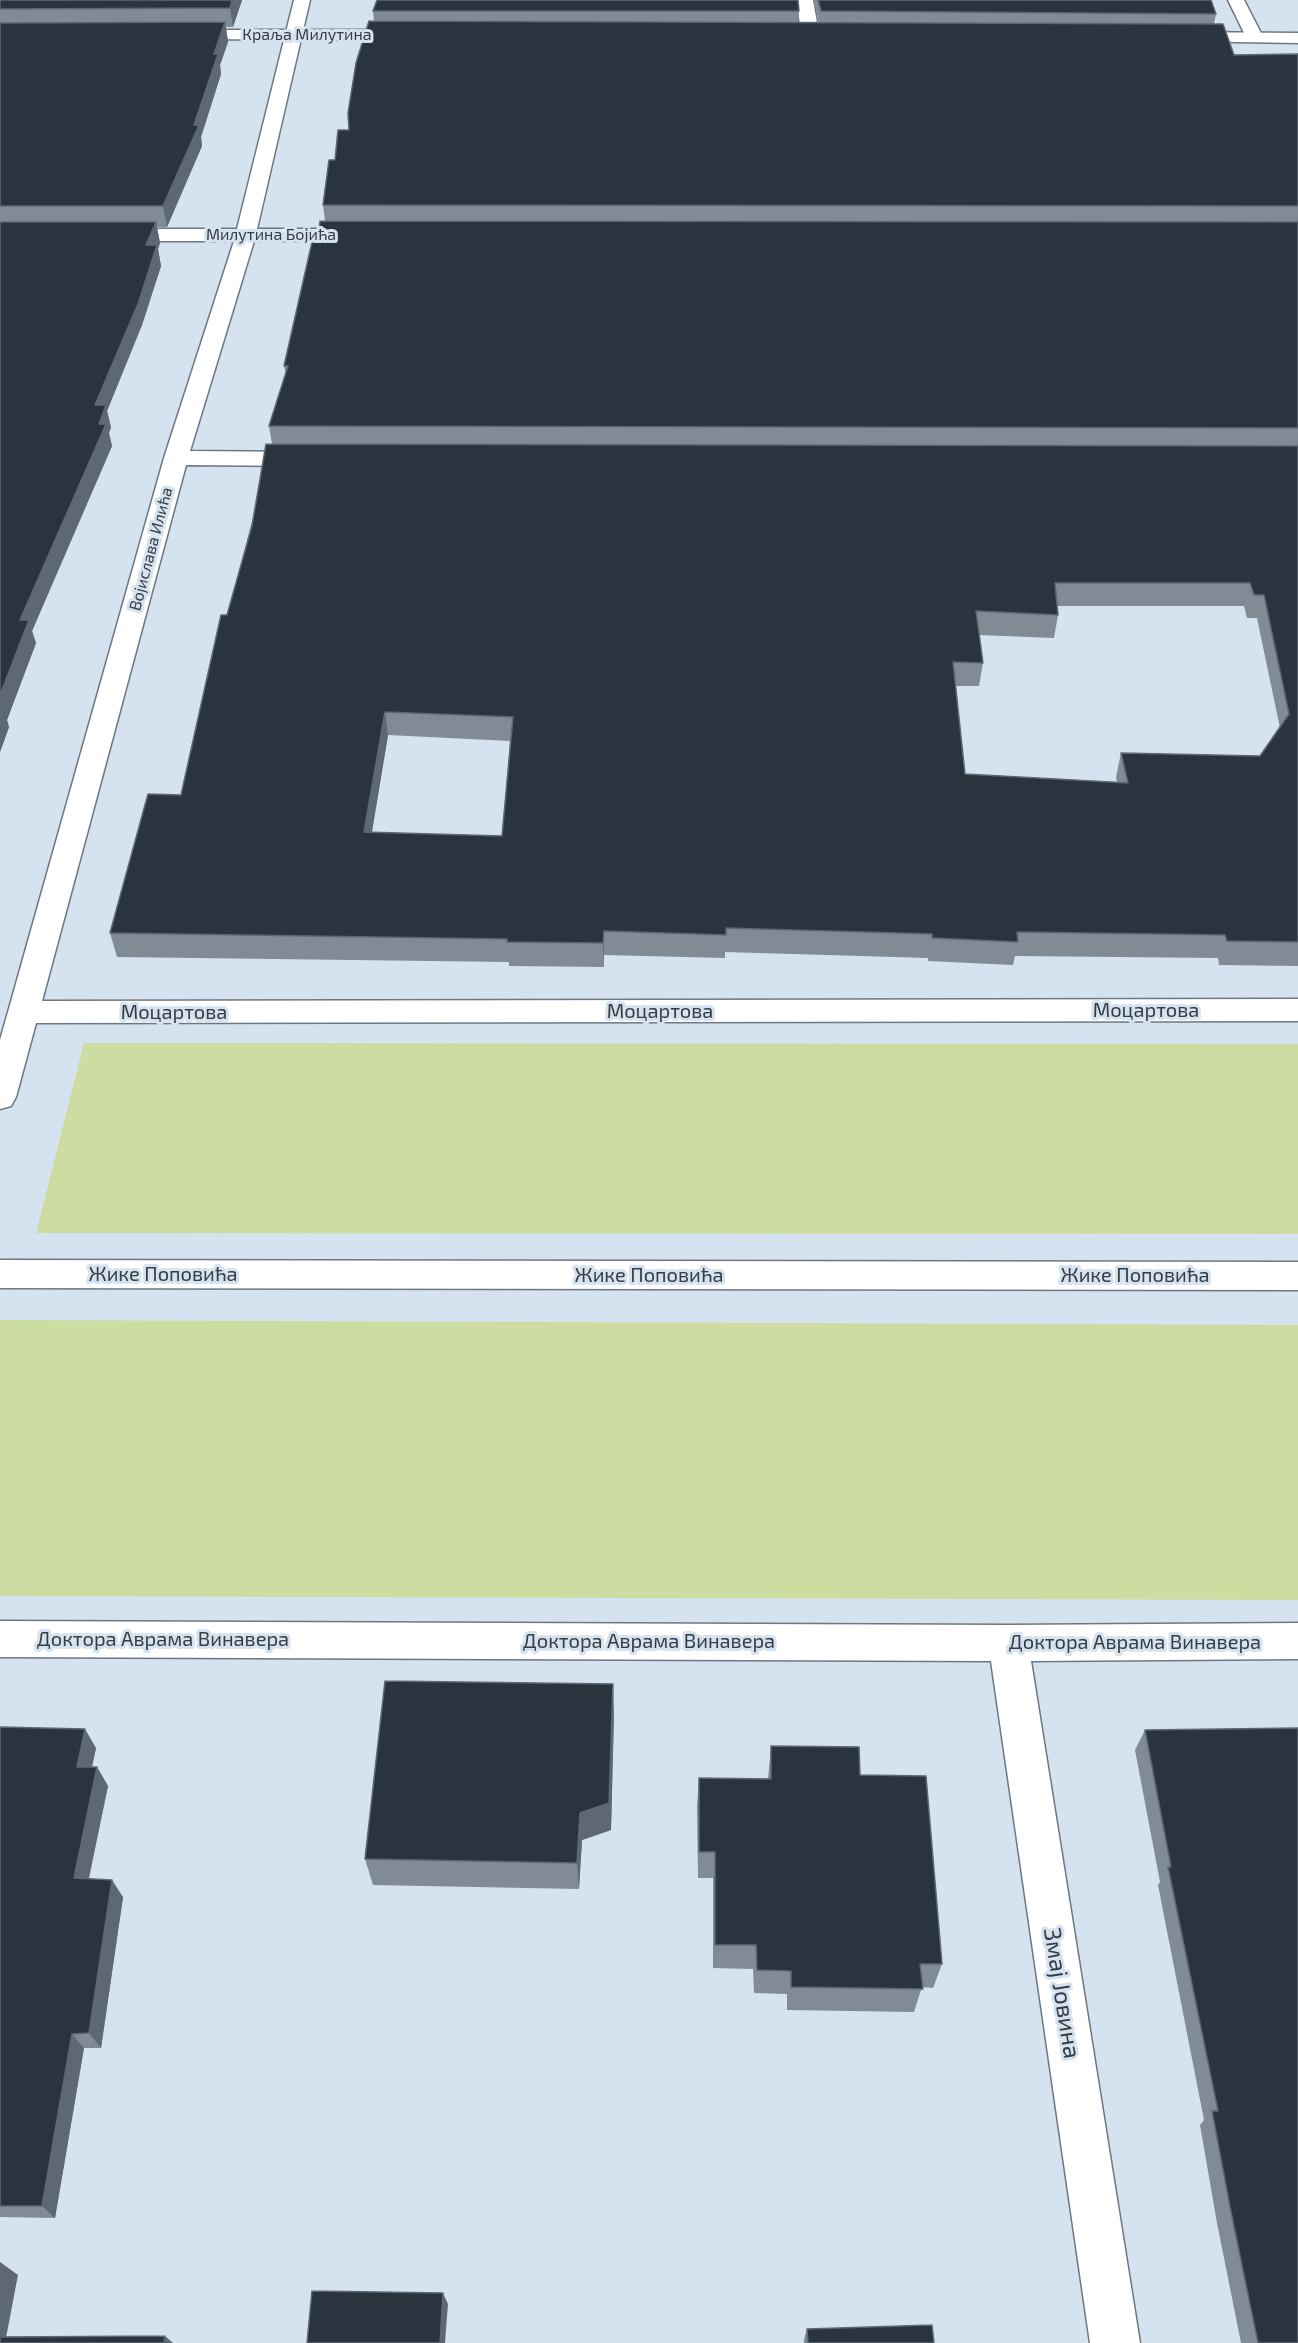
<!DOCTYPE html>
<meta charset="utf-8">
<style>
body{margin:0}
canvas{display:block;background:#d5e2ef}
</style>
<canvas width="1298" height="2343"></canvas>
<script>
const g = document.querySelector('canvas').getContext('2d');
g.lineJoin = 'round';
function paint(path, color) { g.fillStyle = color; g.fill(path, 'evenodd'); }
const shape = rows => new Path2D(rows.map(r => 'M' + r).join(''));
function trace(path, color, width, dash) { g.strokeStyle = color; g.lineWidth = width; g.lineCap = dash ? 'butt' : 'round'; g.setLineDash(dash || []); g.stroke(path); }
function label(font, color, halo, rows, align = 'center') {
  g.font = font + ' "Exo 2",sans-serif'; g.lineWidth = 6; g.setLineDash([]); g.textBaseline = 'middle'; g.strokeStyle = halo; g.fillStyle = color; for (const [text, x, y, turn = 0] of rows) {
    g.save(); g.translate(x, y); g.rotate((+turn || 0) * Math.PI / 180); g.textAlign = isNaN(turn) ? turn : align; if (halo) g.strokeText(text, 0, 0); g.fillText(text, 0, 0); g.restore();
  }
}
paint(shape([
 [84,1043,1298,1044,1298,1234,36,1233],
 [0,1320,1298,1325,1298,1600,0,1596]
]), '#cddca0');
const minor = shape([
 [294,0,310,0,257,229,363,229,370,231,373,235,370,239,363,241,254,241,190,451,309,452,317,454,321,459,317,464,309,466,186,465,42,1001,1298,999,1298,1021,36,1023,16,1097,11,1106,0,1109,0,1040,8,1012,164,458,234,241,115,241,108,239,105,235,108,231,115,229,237,229,294,0],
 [797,0,813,0,819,34,816,38,810,39,801,34,797,0],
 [1228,0,1244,0,1263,37,1260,41,1248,41,1228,0],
 [0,1260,1298,1262,1298,1290,0,1288,0,1260],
 [0,1621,1008,1625,1298,1623,1298,1659,1031,1661,1140,2343,1090,2343,991,1661,0,1657,0,1621]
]);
const secondary = shape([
 [181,30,408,30,417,35,408,40,175,39,172,35,175,31,181,30],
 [1183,32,1298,33,1298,43,1177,41,1174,37,1177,33,1183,32]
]);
trace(minor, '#6c7883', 3);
trace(secondary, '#6c7883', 3);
paint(minor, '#fff');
paint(secondary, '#fff');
paint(shape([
 [0,0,242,0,233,27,226,27,228,42,220,65,221,74,201,137,202,146,167,227,157,227,160,243,158,249,161,266,142,325,107,411,111,427,109,433,112,446,32,631,36,643,7,720,9,727,0,752],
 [814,0,1211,0,1216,14,1214,24,1234,55,1298,54,1298,966,1219,965,1218,958,1015,956,1013,965,928,961,928,958,725,952,725,958,604,955,604,967,509,966,509,962,117,957,110,933,181,795,272,444,269,426,286,374,284,366,318,242,325,221,323,205,335,160,349,130,374,22,373,11,799,11,798,23,819,23],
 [1058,606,1244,606,1247,618,1257,618,1280,728,1260,756,1121,753,1116,777,1117,782,965,774,956,686,979,686,983,663,979,635,1054,638,1058,615],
 [388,735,510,741,502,836,372,832],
 [614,1713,611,1830,582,1840,579,1889,373,1885,365,1859],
 [0,1727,96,1748,92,1767,97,1767,108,1786,89,1879,123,1897,101,2048,84,2048,55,2218,0,2217],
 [1145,1730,1298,2343,1241,2343,1217,2223,1200,2125,1204,2120,1158,1885,1160,1882,1135,1750],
 [771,1746,860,1775,942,1964,933,1988,922,1987,914,2012,787,2010,787,1994,754,1993,753,1969,713,1968,713,1878,698,1878,697,1805,699,1778,768,1779],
 [807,2329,934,2343,804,2343,804,2339]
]), '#808b96');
paint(shape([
 [232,0,242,0,233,27,230,8],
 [225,22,228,42,220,65,221,74,201,137,202,146,167,227,163,206,194,125,214,54],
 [156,222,160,243,158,249,161,266,142,325,107,411,111,427,109,433,112,446,32,631,36,643,7,720,9,727,0,752,0,695,20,620,95,405,146,245],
 [385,712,388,735,368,855,364,832],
 [604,931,604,967,603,943],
 [613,1684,614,1713,611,1830,582,1840,579,1889,577,1863,580,1813],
 [85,1729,96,1748,88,1785,77,1767],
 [97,1767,108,1786,85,1895,74,1878],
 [112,1880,123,1897,101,2048,89,2033],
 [72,2034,84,2048,55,2218,42,2206],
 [0,2262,18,2275,5,2343,0,2343],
 [443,2293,448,2304,445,2343,440,2343],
 [165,2336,173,2343,164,2343]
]), '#5d6873');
const building = shape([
 [0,0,232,0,230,8,0,9,0,0],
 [377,0,798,0,799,11,373,11,377,0],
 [818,0,1211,0,1216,14,821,11,818,0],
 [369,21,1223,24,1234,55,1298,54,1298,206,323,205,329,160,335,160,338,130,349,130,348,113,356,63,369,21],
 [225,22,214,54,218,54,194,125,199,125,163,206,0,206,0,23,225,22],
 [320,221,1298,222,1298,428,269,426,288,366,284,366,312,242,318,242,320,221],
 [0,222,156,222,146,245,157,245,138,304,95,405,106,405,99,424,106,424,20,620,29,620,0,695,0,222],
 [266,444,1298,446,1298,942,1227,941,1225,935,1017,932,1018,942,932,938,932,934,726,928,726,935,604,931,603,943,507,942,507,939,110,933,148,794,181,795,221,615,227,615,252,526,266,444],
 [1055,583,1250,583,1254,595,1264,595,1289,714,1260,756,1121,753,1128,783,965,774,953,662,983,663,976,611,1058,615,1055,583],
 [385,712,513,717,502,836,364,832,385,712],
 [385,1681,613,1684,609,1803,580,1813,577,1863,365,1859,385,1681],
 [0,1727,85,1729,77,1767,97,1767,74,1878,112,1880,89,2033,72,2034,42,2206,0,2206,0,1727],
 [1298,1728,1298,2343,1258,2343,1231,2212,1212,2111,1218,2111,1168,1867,1171,1867,1145,1730,1298,1728],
 [771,1746,859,1747,860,1775,926,1776,942,1964,920,1964,923,1989,791,1987,791,1971,757,1970,756,1945,715,1945,715,1852,699,1852,699,1778,771,1779,771,1746],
 [312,2291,443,2293,440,2343,307,2343,312,2291],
 [932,2325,934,2343,808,2343,807,2329,932,2325],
 [165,2336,164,2343,0,2343,0,2337,165,2336]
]);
paint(building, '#2a343e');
trace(building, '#5d6873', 1.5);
label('16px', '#373d42', '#d5e2ef', [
 ["Краља Милутина",307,35],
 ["Милутина Бојића",271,235],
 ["Војислава Илића",151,549,-75]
]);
label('20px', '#373d42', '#d5e2ef', [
 ["Моцартова",1146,1010],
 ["Моцартова",660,1011],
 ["Моцартова",174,1012],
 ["Жике Поповића",163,1274],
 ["Жике Поповића",649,1275],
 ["Жике Поповића",1135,1275],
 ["Доктора Аврама Винавера",163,1639],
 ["Доктора Аврама Винавера",649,1641],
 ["Доктора Аврама Винавера",1135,1642]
]);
label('24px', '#373d42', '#d5e2ef', [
 ["Змај Јовина",1062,1993,81]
]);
</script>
